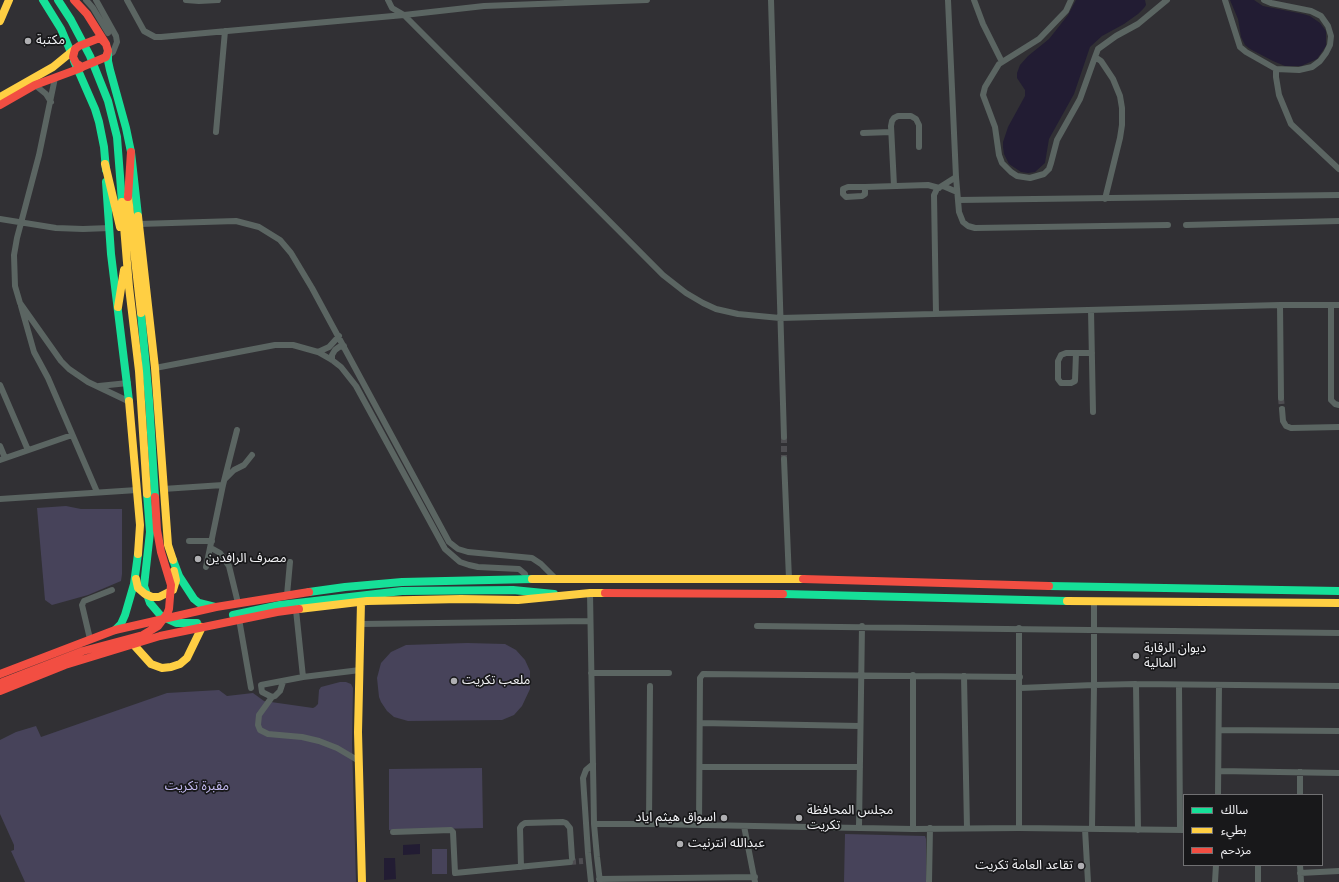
<!DOCTYPE html>
<meta charset="utf-8">
<style>
body{margin:0}
#map{position:relative;width:1339px;height:882px;overflow:hidden;background:#313034;font-family:"Nunito Sans","Noto Sans Arabic",sans-serif}
canvas{display:block}
.legend{position:absolute;left:1183px;top:794px;width:140px;height:72px;box-sizing:border-box;background:#18181a;border:1px solid #707072;margin:0;padding:5px 7px;list-style:none;font-size:12px;color:#f3f3f6}
.legend li{display:flex;align-items:center;gap:8px;height:20px}
.legend b{width:20px;border:1px solid #707072}
</style>
<div id="map">
<canvas width="1339" height="882"></canvas>
<ul class="legend">
<li><b style="height:5px;background:#16e098"></b>سالك</li>
<li><b style="height:5px;background:#ffcf43"></b>بطيء</li>
<li><b style="height:5px;background:#f24e42"></b>مزدحم</li>
</ul>
</div>
<script>
const g = document.querySelector('canvas').getContext('2d');
g.lineJoin = 'round';
function paint(path, color) { g.fillStyle = color; g.fill(path, 'evenodd'); }
const shape = rows => new Path2D(rows.map(r => 'M' + r).join(''));
function trace(path, color, width, dash) { g.strokeStyle = color; g.lineWidth = width; g.lineCap = dash ? 'butt' : 'round'; g.setLineDash(dash || []); g.stroke(path); }
function label(font, color, halo, rows, align = 'center') {
  g.font = font + ' "Nunito Sans","Noto Sans Arabic",sans-serif'; g.lineWidth = 3.5; g.setLineDash([]); g.textBaseline = 'middle'; g.strokeStyle = halo; g.fillStyle = color; for (const [text, x, y, turn = 0] of rows) {
    g.save(); g.translate(x, y); g.rotate((+turn || 0) * Math.PI / 180); g.textAlign = isNaN(turn) ? turn : align; if (halo) g.strokeText(text, 0, 0); g.fillText(text, 0, 0); g.restore();
  }
}
paint(shape([
 [66,506,81,509,122,509,122,574,121,581,88,595,52,605,45,600,37,508],
 [467,643,505,644,516,650,525,660,530,671,530,689,522,706,514,715,502,720,408,721,394,717,387,711,381,702,379,697,377,678,381,663,391,652,406,645],
 [340,682,346,682,351,684,353,688,352,744,356,882,25,882,11,851,14,850,14,845,0,814,0,740,16,732,36,726,41,737,167,693,219,690,227,696,253,693,264,701,313,708,315,707,318,704,319,690,321,687],
 [482,768,483,828,389,830,389,769],
 [845,834,925,836,926,839,926,882,844,882],
 [432,849,447,849,447,874,432,874]
]), '#47435a');
paint(shape([
 [1076,0,1145,0,1146,5,1144,8,1138,14,1124,24,1102,36,1090,47,1074,94,1049,139,1045,163,1035,172,1028,173,1021,172,1009,164,1004,154,1003,147,1003,142,1008,127,1025,96,1025,90,1017,78,1017,73,1020,65,1028,56,1049,39,1068,15],
 [1230,0,1254,0,1263,6,1303,14,1310,16,1320,23,1326,31,1326,46,1317,59,1301,66,1285,66,1273,61,1250,49,1245,45,1241,37,1238,19],
 [420,844,420,854,403,855,403,845],
 [384,858,395,858,396,879,384,880]
]), '#221c33');
trace(shape([
 [1281,398,1282,409],
 [784,437,784,459],
 [570,862,583,861]
]), '#4e4d51', 6, [6, 3]);
trace(shape([
 [86,0,93,8,108,33],
 [96,0,116,36,117,42,113,52,106,57],
 [127,0,144,31,155,37,161,37,404,15,663,275,686,293,703,303,716,309,738,314,780,318,1280,305,1339,305],
 [186,0,199,1,218,0],
 [388,0,392,8,404,15,484,6,647,0],
 [771,0,784,437],
 [948,0,956,177,959,212,963,222,968,226,975,228,1168,225],
 [974,0,983,24,1002,62],
 [1071,0,1066,11,1039,39,999,64,985,87,983,95,995,127,999,155,1002,163,1011,172,1017,176,1030,178,1044,174,1049,169,1051,163,1057,140,1080,99,1095,57],
 [1225,0,1240,47,1246,52,1276,69],
 [1264,0,1271,3,1311,11,1321,16,1328,26,1331,36,1330,45,1326,53,1320,61,1312,67,1299,70,1276,69,1276,77,1279,95,1291,124,1339,169],
 [55,78,39,155,17,238,14,255,15,286,20,303,61,361,69,369,88,382,130,402],
 [35,85,46,94,51,102],
 [216,132,225,31],
 [863,133,891,132],
 [894,186,891,126,892,121,894,118,898,116,911,116,916,119,919,125,919,147],
 [943,186,957,192],
 [865,187,865,194,862,196,846,197,843,194,843,189,848,187,865,187,928,185,939,188],
 [1105,199,1120,138,1122,125,1122,108,1120,96,1113,79,1101,61,1095,57,1098,49,1116,36,1138,24,1167,0],
 [958,200,1339,195],
 [0,219,56,228,83,229,110,228],
 [139,224,236,221,259,227,280,240,291,253,312,288,449,542,458,549,468,552,532,558,541,564,556,579],
 [1186,225,1339,221],
 [1280,305,1281,398],
 [1331,305,1331,400,1335,404,1339,405],
 [21,306,34,352,48,378,97,492],
 [1091,310,1093,412],
 [936,314,934,195,937,189,956,177],
 [318,352,329,347,339,336],
 [1076,353,1075,381,1071,383,1061,383,1058,379,1058,361,1061,355,1066,353,1092,353],
 [332,360,332,355,335,350,339,347,344,346],
 [155,368,275,345,293,345,318,352,332,360,341,367,356,386,445,549,460,562,469,565,478,567,519,569,525,574,526,579],
 [0,385,28,450],
 [99,386,128,383],
 [1282,409,1283,421,1286,426,1291,428,1339,427],
 [0,446,5,458],
 [784,459,789,579],
 [0,460,72,435],
 [225,479,234,470,244,465,252,455],
 [163,489,223,485],
 [0,499,137,490],
 [189,541,212,541],
 [211,548,220,553,229,566,238,603],
 [206,567,223,485,237,430],
 [590,593,594,824,597,857,600,882],
 [287,595,290,562],
 [296,610,303,677],
 [239,619,251,688],
 [361,624,590,621],
 [757,626,1339,633],
 [1019,628,1019,828],
 [90,639,82,605,84,601,112,590],
 [591,673,669,673],
 [913,675,913,829],
 [964,676,967,828],
 [283,682,280,691,275,696,272,697,259,715,258,725,260,730,268,734,302,737,319,741,337,748,359,761],
 [1136,684,1138,830],
 [1179,685,1180,830],
 [1020,688,1094,685,1094,601],
 [272,697,262,692,261,685,303,677,360,670],
 [700,723,860,726],
 [1219,730,1339,731],
 [700,767,860,767],
 [1219,771,1339,773],
 [1300,772,1300,795],
 [1218,795,1219,685],
 [594,824,649,824,913,829,1019,828,1184,830],
 [649,824,650,686],
 [699,825,700,678,703,674,1020,677],
 [744,826,755,882],
 [859,827,862,626],
 [1092,828,1094,685,1136,684,1339,686],
 [1085,829,1088,882],
 [393,832,451,830,453,832,455,873,570,862],
 [1300,865,1301,882],
 [521,867,520,828,522,825,525,823,563,822,566,823,570,828,572,858],
 [1300,873,1339,871],
 [599,879,755,877],
 [591,882,588,853,583,778,586,770,593,764],
 [929,882,930,828],
 [1215,882,1216,865],
 [1258,882,1258,865]
]), '#5b6562', 6);
trace(shape([
 [43,0,61,29,73,57],
 [58,0,71,20,90,56,108,101,117,137,122,202],
 [108,51,108,61,110,70,126,128,131,152,138,216],
 [74,61,95,109,99,122,104,147,106,170],
 [106,182,111,254,129,401],
 [141,313,149,400,155,497],
 [147,494,150,532,144,586,150,603,161,616,176,623,197,623],
 [173,560,179,576,194,599,199,603,215,607],
 [1049,586,1339,591],
 [309,592,345,587,402,582,532,579],
 [783,594,1067,601],
 [233,615,280,605,402,591,513,590,554,594],
 [115,630,121,624,125,615,134,584,138,554]
]), '#16e098', 8);
trace(shape([
 [0,21,9,0],
 [0,97,53,67,75,49],
 [105,164,120,227],
 [128,196,141,313],
 [122,202,129,287,139,371,147,494],
 [138,216,155,368,168,545,173,560],
 [118,307,124,270],
 [129,401,140,525,138,554],
 [136,579,138,588,145,594,152,597,159,597,173,590,176,580,174,571],
 [532,579,803,579],
 [1067,601,1339,603],
 [361,602,358,732,362,882],
 [299,609,367,601,461,599,518,600,590,593,605,593],
 [133,644,151,664,162,668,171,667,180,664,187,658,202,627]
]), '#ffcf43', 8);
trace(shape([
 [74,0,87,14,106,44],
 [97,39,101,39,106,44,108,51,106,57,82,67,76,63,73,57,75,49,79,46,97,39],
 [0,105,35,85,81,68],
 [128,197,131,152],
 [803,579,1049,586],
 [605,593,783,594],
 [0,674,115,630,216,607,309,592],
 [0,683,83,651,143,635,158,626,167,614,169,609,171,585,161,552,157,530,155,497],
 [0,691,65,665,160,636,277,612,299,609]
]), '#f24e42', 8);
for (const [x, y, r, color] of [
 [28,41,4,"#afafb2"],
 [198,559,4,"#afafb2"],
 [1136,656,4,"#afafb2"],
 [454,681,4,"#afafb2"],
 [724,818,4,"#afafb2"],
 [799,818,4,"#afafb2"],
 [680,844,4,"#afafb2"],
 [1081,866,4,"#afafb2"]
]) { const dot = new Path2D(); dot.arc(x, y, r, 0, 2 * Math.PI); g.fillStyle = color; g.fill(dot); trace(dot, '#18181a', 1.5); }
label('13px', '#f3f3f6', '#18181a', [
 ["مكتبة",36,41],
 ["مصرف الرافدين",206,559],
 ["ديوان الرقابة",1144,649],
 ["المالية",1144,664],
 ["ملعب تكريت",462,681],
 ["مجلس المحافظة",807,811],
 ["تكريت",807,826],
 ["اسواق هيثم اياد",716,818,"right"],
 ["عبدالله انترنيت",688,844],
 ["تقاعد العامة تكريت",1073,866,"right"]
], 'left');
label('13px', '#c5bcf2', '#18181a', [
 ["مقبرة تكريت",197,787]
]);
</script>
